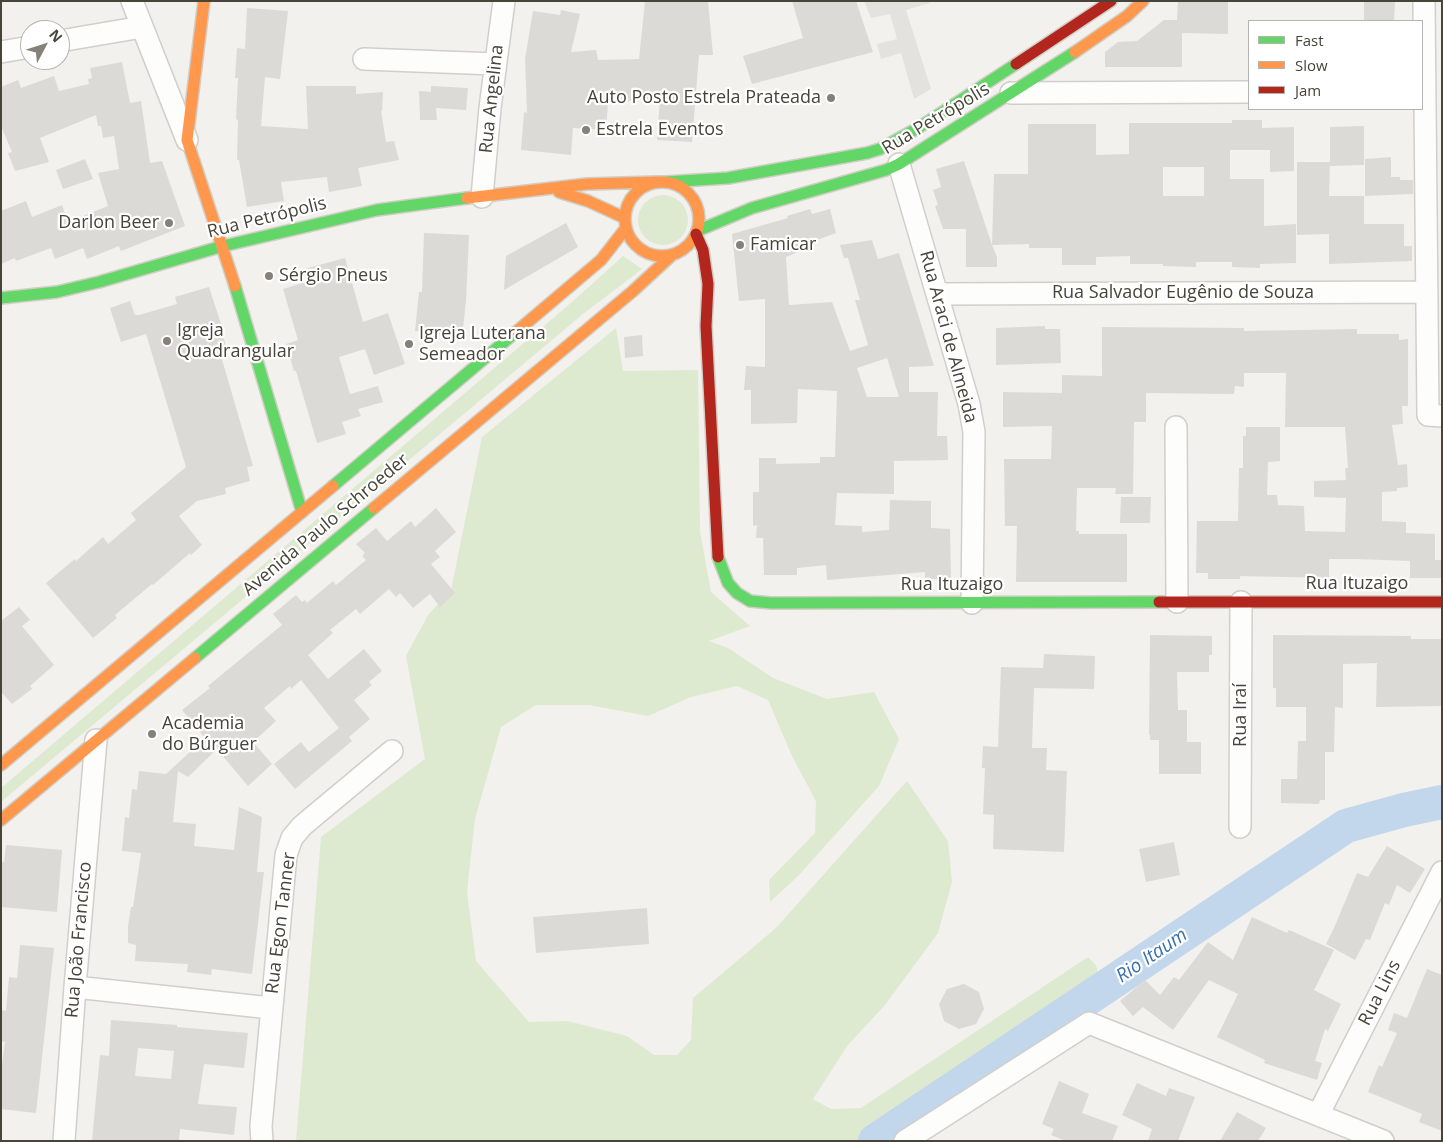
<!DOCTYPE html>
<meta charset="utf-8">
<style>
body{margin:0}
#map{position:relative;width:1443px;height:1142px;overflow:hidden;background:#f2f1ed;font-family:"Open Sans",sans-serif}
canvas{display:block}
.frame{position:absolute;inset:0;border:2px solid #484439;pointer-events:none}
.legend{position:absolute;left:1248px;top:20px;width:175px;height:90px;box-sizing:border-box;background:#fff;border:1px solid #b6b4b0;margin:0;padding:6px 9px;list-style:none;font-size:15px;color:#484439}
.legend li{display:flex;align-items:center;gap:10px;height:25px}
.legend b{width:25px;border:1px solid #b6b4b0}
.north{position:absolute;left:20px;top:20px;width:50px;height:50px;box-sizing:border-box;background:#fff;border:1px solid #b6b4b0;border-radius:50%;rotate:50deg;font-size:14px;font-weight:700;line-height:20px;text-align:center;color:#484439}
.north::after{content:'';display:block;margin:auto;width:18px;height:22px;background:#848178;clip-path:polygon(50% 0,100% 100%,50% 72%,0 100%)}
</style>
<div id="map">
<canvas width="1443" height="1142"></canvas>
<div class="frame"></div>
<ul class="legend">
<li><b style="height:6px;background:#63d668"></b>Fast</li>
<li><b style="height:6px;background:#ff974d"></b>Slow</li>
<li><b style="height:6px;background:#b3261e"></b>Jam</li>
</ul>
<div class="north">N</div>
</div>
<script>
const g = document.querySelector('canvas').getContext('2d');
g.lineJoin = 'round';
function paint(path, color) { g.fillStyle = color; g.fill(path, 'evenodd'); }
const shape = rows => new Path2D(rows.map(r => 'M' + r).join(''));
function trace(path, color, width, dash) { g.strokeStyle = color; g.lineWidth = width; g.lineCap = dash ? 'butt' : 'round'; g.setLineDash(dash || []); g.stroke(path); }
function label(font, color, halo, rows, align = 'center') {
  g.font = font + ' "Open Sans",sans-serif'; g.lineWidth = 4.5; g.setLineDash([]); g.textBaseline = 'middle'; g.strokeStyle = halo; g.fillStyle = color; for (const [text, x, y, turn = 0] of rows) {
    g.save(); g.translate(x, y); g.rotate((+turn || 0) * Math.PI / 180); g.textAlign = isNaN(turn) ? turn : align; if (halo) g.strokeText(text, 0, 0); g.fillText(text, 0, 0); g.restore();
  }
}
paint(shape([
 '638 220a25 25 0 1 1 50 0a25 25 0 1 1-50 0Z',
 [623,256,642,269,583,314,1,802,1,788,572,302],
 [616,328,623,371,698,370,700,531,711,592,750,626,709,641,728,648,773,678,827,699,874,692,899,739,879,786,799,875,770,902,769,880,815,833,816,801,792,756,768,700,737,686,691,697,648,716,589,705,536,705,501,727,475,819,467,892,476,961,529,1022,567,1021,627,1036,654,1055,677,1055,691,1040,693,998,776,928,907,781,948,841,952,882,938,933,885,1005,848,1045,813,1099,831,1109,861,1108,1088,957,1096,965,1099,980,863,1141,296,1141,321,837,425,759,406,656,428,615,451,590,482,437]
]), '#ddeacf');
paint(shape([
 [864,1,929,1,930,3,906,10,931,89,914,99,901,53,881,59,877,44,897,39,890,14,871,18]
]), '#e4e2de');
trace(shape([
 [875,1141,1346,826,1404,810,1442,802]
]), '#c2d6ec', 34);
paint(shape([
 [645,1,708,1,713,55,699,55,692,142,657,140,660,98,608,103,606,130,573,128,571,155,521,150,524,112,527,113,525,59,533,11,560,15,561,10,580,14,571,52,596,50,598,60,639,59],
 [792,1,856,1,873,52,752,84,743,56,803,38],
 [1178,1,1228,1,1228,34,1182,33,1182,67,1105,67,1105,52,1118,42,1137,41,1164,20,1177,20],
 [1364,1,1395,1,1394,21,1364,21],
 [247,8,288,11,280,79,265,77,261,126,308,129,306,86,356,86,356,94,383,92,382,111,381,111,386,142,394,141,399,160,358,168,362,186,329,192,327,177,281,182,284,201,247,207,239,160,237,160,238,120,236,119,238,78,235,78,237,48,245,49],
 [122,62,130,103,141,101,150,163,162,161,185,226,121,251,119,246,87,259,83,248,55,259,51,248,16,261,15,258,1,264,1,211,26,201,32,217,62,205,68,222,108,206,98,173,119,169,114,136,103,138,101,126,98,126,96,115,40,138,49,162,15,171,8,153,12,152,1,126,1,87,18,80,21,88,54,76,59,91,89,84,88,79,92,78,90,68],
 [431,86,468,88,466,110,436,108,437,120,420,120,419,91,431,92],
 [1232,120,1262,120,1262,128,1294,127,1294,171,1270,172,1270,150,1230,150,1230,179,1264,179,1264,226,1296,224,1296,263,1260,264,1260,268,1232,267,1232,262,1196,262,1196,267,1163,266,1163,264,1130,264,1130,256,1096,257,1096,265,1062,265,1062,248,1029,248,1029,244,992,245,997,257,997,267,966,267,966,229,943,229,935,206,938,205,933,190,941,187,936,169,964,161,992,245,994,174,1028,174,1028,124,1096,124,1096,155,1129,154,1129,123,1232,123],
 [1163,167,1204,167,1204,196,1163,196],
 [1364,126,1364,165,1330,166,1330,127],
 [1391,157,1391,177,1400,177,1400,180,1413,180,1413,194,1365,196,1365,159],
 [85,159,93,179,63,189,56,170],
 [1297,162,1330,162,1329,196,1364,196,1364,224,1404,224,1404,246,1412,246,1412,261,1329,264,1329,234,1297,235],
 [810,209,812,214,830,209,836,233,809,243,810,247,786,257,789,305,832,302,850,351,868,345,855,300,860,300,848,258,844,258,840,245,872,240,878,259,899,253,934,366,909,367,909,392,938,392,937,436,947,436,948,460,894,461,894,494,837,493,835,525,862,526,862,532,889,530,890,500,931,501,931,528,950,529,951,579,925,579,925,572,827,580,826,565,797,568,797,575,764,575,763,538,756,538,757,525,753,526,753,492,759,492,759,458,776,458,776,464,820,463,820,457,835,457,837,391,798,389,797,423,751,424,751,390,744,390,746,366,765,367,765,299,739,301,732,234,788,218,787,216],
 [887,358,899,397,867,397,857,368],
 [566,223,578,247,504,290,506,256],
 [424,233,469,235,466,301,462,337,415,331,419,292,422,292],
 [345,258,363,322,388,313,405,364,374,375,365,349,339,357,350,394,378,386,383,402,358,409,361,416,342,422,346,434,317,443,296,371,294,371,286,344,298,340,283,289,312,280,308,268],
 [209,287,222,327,221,328,228,354,221,356,253,466,247,467,250,481,225,488,226,494,197,501,179,516,202,545,191,555,190,553,153,585,152,584,115,615,117,618,93,638,46,583,75,559,76,561,103,537,108,544,136,520,131,513,186,467,146,334,121,342,110,308,130,301,135,315,139,315,177,304,175,297],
 [1045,326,1045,329,1060,329,1061,363,996,365,996,328],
 [1102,327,1244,328,1244,331,1357,329,1357,334,1399,334,1399,340,1408,339,1408,406,1402,406,1403,424,1392,425,1398,465,1407,464,1408,487,1397,488,1397,491,1382,492,1382,521,1406,522,1406,533,1435,534,1435,560,1442,560,1442,578,1410,578,1410,561,1356,559,1329,559,1329,578,1240,576,1240,579,1208,579,1208,573,1196,573,1197,521,1238,521,1239,468,1243,468,1243,436,1246,436,1246,427,1280,427,1280,461,1268,462,1267,495,1277,495,1278,505,1304,506,1305,531,1345,532,1346,498,1314,497,1314,481,1346,480,1345,468,1348,468,1345,427,1285,427,1286,373,1244,373,1244,387,1235,386,1234,394,1146,393,1146,422,1134,422,1133,494,1115,494,1116,488,1077,488,1076,531,1079,531,1079,534,1127,534,1127,582,1016,582,1017,526,1005,526,1004,459,1051,459,1052,426,1003,427,1003,392,1062,393,1062,375,1102,376],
 [642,335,643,356,625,358,624,337],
 [1121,497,1151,497,1150,523,1120,523],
 [436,508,456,532,435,551,440,557,431,564,455,593,440,607,430,594,413,608,400,593,396,597,389,589,360,614,356,609,330,630,333,633,308,655,328,679,364,649,382,671,369,682,372,685,354,700,370,719,349,737,352,741,295,789,274,764,301,742,309,752,339,728,301,680,291,689,290,686,264,708,276,721,253,742,272,764,248,786,217,749,188,777,178,771,173,822,196,824,194,846,234,850,239,807,262,817,257,872,264,872,252,974,212,969,211,975,187,972,188,964,135,961,136,945,128,943,128,926,131,907,133,907,141,853,122,851,125,817,129,818,132,789,137,790,139,771,166,774,205,738,182,710,210,688,208,686,282,625,273,614,296,595,302,602,305,600,307,603,333,581,336,585,366,560,362,556,365,553,356,544,376,528,387,541,411,521,415,527],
 [19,607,30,620,22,626,54,665,30,686,32,689,12,704,1,692,1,621],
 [1150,635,1212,636,1212,655,1209,655,1209,672,1177,672,1178,710,1187,710,1187,742,1201,742,1201,774,1159,774,1159,740,1150,740,1150,735,1149,735],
 [1273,635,1411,636,1411,639,1442,639,1442,706,1376,707,1377,663,1343,664,1343,708,1335,707,1334,752,1325,752,1325,800,1320,800,1319,804,1281,803,1281,779,1297,779,1298,741,1306,741,1306,707,1276,707,1276,688,1273,688],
 [1044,654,1095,656,1094,689,1034,688,1032,748,1047,748,1046,770,1067,771,1064,852,993,849,994,815,983,814,985,768,982,768,983,746,998,747,1001,667,1043,668],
 [1174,842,1180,875,1146,882,1139,849],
 [6,845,62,850,57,912,1,907,1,862,4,862],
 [1387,846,1425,869,1410,893,1397,885,1389,905,1385,903,1370,940,1366,939,1355,960,1326,944,1334,928,1357,873,1368,877],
 [647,908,649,944,536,953,533,917],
 [1252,917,1287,933,1289,930,1334,950,1314,990,1341,1004,1328,1031,1325,1029,1315,1061,1322,1063,1317,1080,1264,1063,1265,1060,1217,1037,1238,994,1209,980,1173,1030,1143,1007,1133,1016,1120,1001,1145,980,1160,995,1174,977,1179,980,1208,942,1233,960],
 [20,945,54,948,36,1113,1,1109,1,1072,5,1042,1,1041,1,1010,6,1011,9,977,17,978],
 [1427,969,1442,975,1442,1131,1419,1122,1422,1114,1368,1092,1379,1065,1382,1067,1397,1033,1388,1030,1394,1013,1407,1018],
 [964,984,979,992,984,1009,976,1024,959,1029,944,1021,939,1004,947,989],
 [111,1020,177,1025,177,1027,248,1033,244,1068,204,1064,198,1104,237,1107,234,1135,180,1129,179,1141,92,1141,100,1055,109,1056],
 [138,1048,174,1051,171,1079,135,1076],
 [1059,1081,1089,1094,1082,1113,1118,1126,1112,1141,1066,1141,1051,1135,1054,1129,1042,1124],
 [1137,1083,1166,1096,1169,1088,1195,1097,1178,1141,1148,1141,1152,1129,1122,1115],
 [1237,1112,1266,1128,1258,1141,1220,1141]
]), '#dcdad6');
const street = shape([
 [132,1,187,140],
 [1424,1,1428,415,1442,416],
 [60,41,142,27],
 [1,52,30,47],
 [364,59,495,64],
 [1011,93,1249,92],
 [899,164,969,404,974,432,972,603],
 [482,197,490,108,504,1],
 [938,294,1427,292],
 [1176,427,1177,602],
 [1240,827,1241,602],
 [75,987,271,1008],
 [1318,1115,1442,872],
 [64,1141,75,987,96,740],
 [262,1141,261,1126,286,855,292,838,302,826,392,751],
 [905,1141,1089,1023,1383,1141]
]);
const fast = shape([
 [666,182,728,178,867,153,880,149,918,128,1016,64],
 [697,231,752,208,886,170,899,164,1075,52],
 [235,286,302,512],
 [1,298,57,292,99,282,223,246,377,210,467,198],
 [333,486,516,332],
 [718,557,728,583,737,593,750,601,771,603,1159,602],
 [195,658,374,508]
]);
const slow = shape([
 [204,1,187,140,235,286],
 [1075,52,1127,16,1143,1],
 '625 219a37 37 0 1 1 74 0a37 37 0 1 1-74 0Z',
 [559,192,588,201,625,218],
 [467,198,587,184,658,182],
 [516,332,601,260,626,228],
 [374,508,633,291,672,255],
 [1,765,333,486],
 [1,820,195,658]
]);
const jam = shape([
 [1016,64,1111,1],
 [696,234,703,250,708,284,706,326,718,557],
 [1159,602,1442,602]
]);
trace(street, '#d0cfcb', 24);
trace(fast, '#d0cec4', 14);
trace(slow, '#d0cec4', 14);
trace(jam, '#d0cec4', 14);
trace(street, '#fdfdfc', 21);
trace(fast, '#63d668', 11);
trace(slow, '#ff974d', 11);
trace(jam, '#b3261e', 11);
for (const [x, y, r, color] of [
 [831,98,5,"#848178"],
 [586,130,5,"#848178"],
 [169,223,5,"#848178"],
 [740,245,5,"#848178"],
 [269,276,5,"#848178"],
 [167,341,5,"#848178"],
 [409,344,5,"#848178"],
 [152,734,5,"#848178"]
]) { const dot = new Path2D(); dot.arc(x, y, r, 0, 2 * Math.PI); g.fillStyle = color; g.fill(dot); trace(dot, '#fff', 2); }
label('18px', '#484439', '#fff', [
 ["Auto Posto Estrela Prateada",821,98,"right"],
 ["Estrela Eventos",596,130],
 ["Darlon Beer",159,223,"right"],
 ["Famicar",750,245],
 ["Sérgio Pneus",279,276],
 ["Igreja",177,331],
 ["Quadrangular",177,352],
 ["Igreja Luterana",419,334],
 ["Semeador",419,355],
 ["Academia",162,724],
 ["do Búrguer",162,745]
], 'left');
label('18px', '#484439', '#fff', [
 ["Rua Angelina",492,99,-84],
 ["Rua Petrópolis",936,119,-31],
 ["Rua Petrópolis",267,218,-14],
 ["Rua Salvador Eugênio de Souza",1183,293],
 ["Rua Araci de Almeida",948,337,75],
 ["Avenida Paulo Schroeder",326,525,-40],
 ["Rua Ituzaigo",1357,584],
 ["Rua Ituzaigo",952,585],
 ["Rua Iraí",1241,715,-90],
 ["Rua Egon Tanner",281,923,-83],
 ["Rua João Francisco",79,940,-85],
 ["Rua Lins",1380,993,-63]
]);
label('italic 19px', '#3a70ac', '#fff', [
 ["Rio Itaum",1152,956,-34]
]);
</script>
